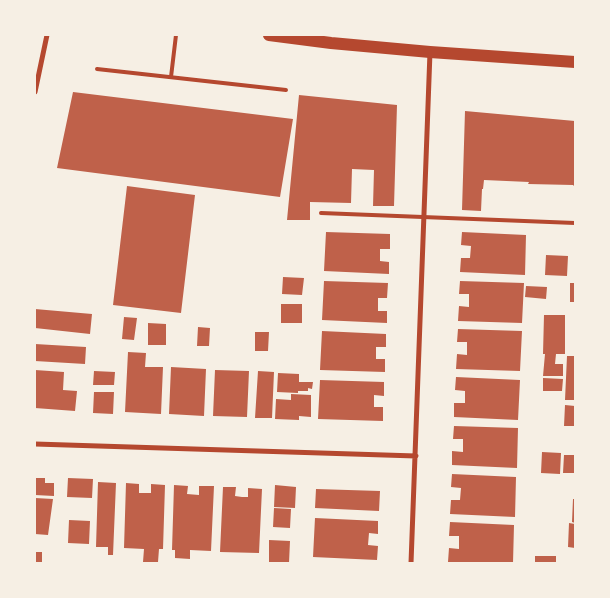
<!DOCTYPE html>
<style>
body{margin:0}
#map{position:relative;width:610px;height:598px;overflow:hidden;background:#f6efe4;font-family:"IBM Plex Serif",serif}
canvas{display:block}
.frame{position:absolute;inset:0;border:36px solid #f6efe4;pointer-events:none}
</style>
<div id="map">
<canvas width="610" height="598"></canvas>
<div class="frame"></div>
</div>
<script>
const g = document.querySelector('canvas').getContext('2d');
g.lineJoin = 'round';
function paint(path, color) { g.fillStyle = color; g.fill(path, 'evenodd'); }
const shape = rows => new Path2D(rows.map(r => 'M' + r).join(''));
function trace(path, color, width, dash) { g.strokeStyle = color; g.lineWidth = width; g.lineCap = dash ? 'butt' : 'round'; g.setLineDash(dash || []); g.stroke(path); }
paint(shape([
 [73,92,293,119,280,197,57,168],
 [299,95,397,105,394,206,373,206,374,170,352,169,351,203,310,202,310,220,287,220],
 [465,111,575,121,575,187,573,185,528,184,529,182,484,180,483,189,482,189,481,211,462,210],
 [127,186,195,195,181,313,113,305],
 [326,232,390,234,390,249,380,249,380,261,389,262,389,274,324,271],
 [462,232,526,235,525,275,460,272,461,258,470,258,471,246,461,245],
 [546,255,568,256,567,276,545,275],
 [283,277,304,278,302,295,282,294],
 [324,281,388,283,387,298,378,298,378,311,387,311,387,323,322,320],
 [460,281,524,283,522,323,458,321,459,306,469,307,469,294,459,294],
 [570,283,575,283,575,302,570,302],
 [526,286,547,287,546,299,525,297],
 [281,304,302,304,302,323,281,323],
 [35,309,92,314,90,334,35,328],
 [544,315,565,315,565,354,556,354,555,364,563,364,563,376,543,376,545,354,543,354],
 [124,317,137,318,134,340,122,339],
 [148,323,166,324,166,345,148,345],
 [198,327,210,328,209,346,197,346],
 [458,329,522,331,520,371,456,369,457,354,467,355,467,342,457,342],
 [322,331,386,334,386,347,376,347,376,359,385,359,385,372,320,370],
 [255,332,269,332,268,351,255,351],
 [35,344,86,347,85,364,35,361],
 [128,352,146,353,145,367,163,367,161,414,125,412],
 [567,356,575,356,575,400,565,400],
 [171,367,206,369,204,416,169,414],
 [35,370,64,372,63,390,77,391,75,411,35,408],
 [215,370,249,371,247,417,213,416],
 [94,371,115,372,114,385,93,385],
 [258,371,274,372,272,418,255,418],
 [278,373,299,374,299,382,313,382,312,389,308,388,308,391,298,391,298,393,277,392],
 [456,377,520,380,518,420,454,417,454,403,465,403,465,391,455,390],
 [543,378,563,379,562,391,543,391],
 [320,380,384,382,384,396,374,395,374,407,383,407,383,421,318,419],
 [94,392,114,392,113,414,93,413],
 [291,394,311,395,311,417,299,416,299,420,275,419,276,399,291,400],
 [565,405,575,406,575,426,564,426],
 [454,426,518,428,517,468,452,465,452,451,463,452,463,439,453,439],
 [542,452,561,453,560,474,541,473],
 [564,455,575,455,575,473,563,473],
 [452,474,516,477,515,517,450,514,451,500,460,500,461,488,451,487],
 [35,478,45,478,45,483,54,483,54,496,35,495],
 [68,478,93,479,92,498,67,497],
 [98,482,116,483,113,555,108,555,108,547,96,547],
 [126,483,139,484,139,493,151,493,151,484,165,485,163,549,159,549,158,562,143,562,144,549,124,548],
 [174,485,188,486,187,494,199,495,199,486,214,486,211,551,190,550,190,559,175,558,175,550,172,550],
 [275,485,296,487,295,508,274,507],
 [223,487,236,487,235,496,242,497,248,497,248,488,262,489,259,553,220,552],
 [316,489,380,491,379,511,315,508],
 [35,498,53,499,48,535,35,534],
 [573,499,575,499,575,523,572,522],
 [274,508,291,509,290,528,273,527],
 [315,518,378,521,378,534,369,533,368,545,378,546,377,560,313,557],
 [69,520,90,521,89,544,68,543],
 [450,522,514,525,513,563,448,562,449,548,459,549,459,536,449,536],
 [569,523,575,524,575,548,568,547],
 [269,540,290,541,289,563,269,563],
 [35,552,42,552,42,563,35,563],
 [535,556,556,556,556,563,535,563]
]), '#bf614a');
trace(shape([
 [97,69,286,90],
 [171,77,176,35],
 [321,213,575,223]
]), '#b5482f', 4);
trace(shape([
 [35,92,47,35],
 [35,444,416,456],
 [411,563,430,52]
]), '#b5482f', 5);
trace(shape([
 [269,35,331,43,430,52,575,62]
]), '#b5482f', 12);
</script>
